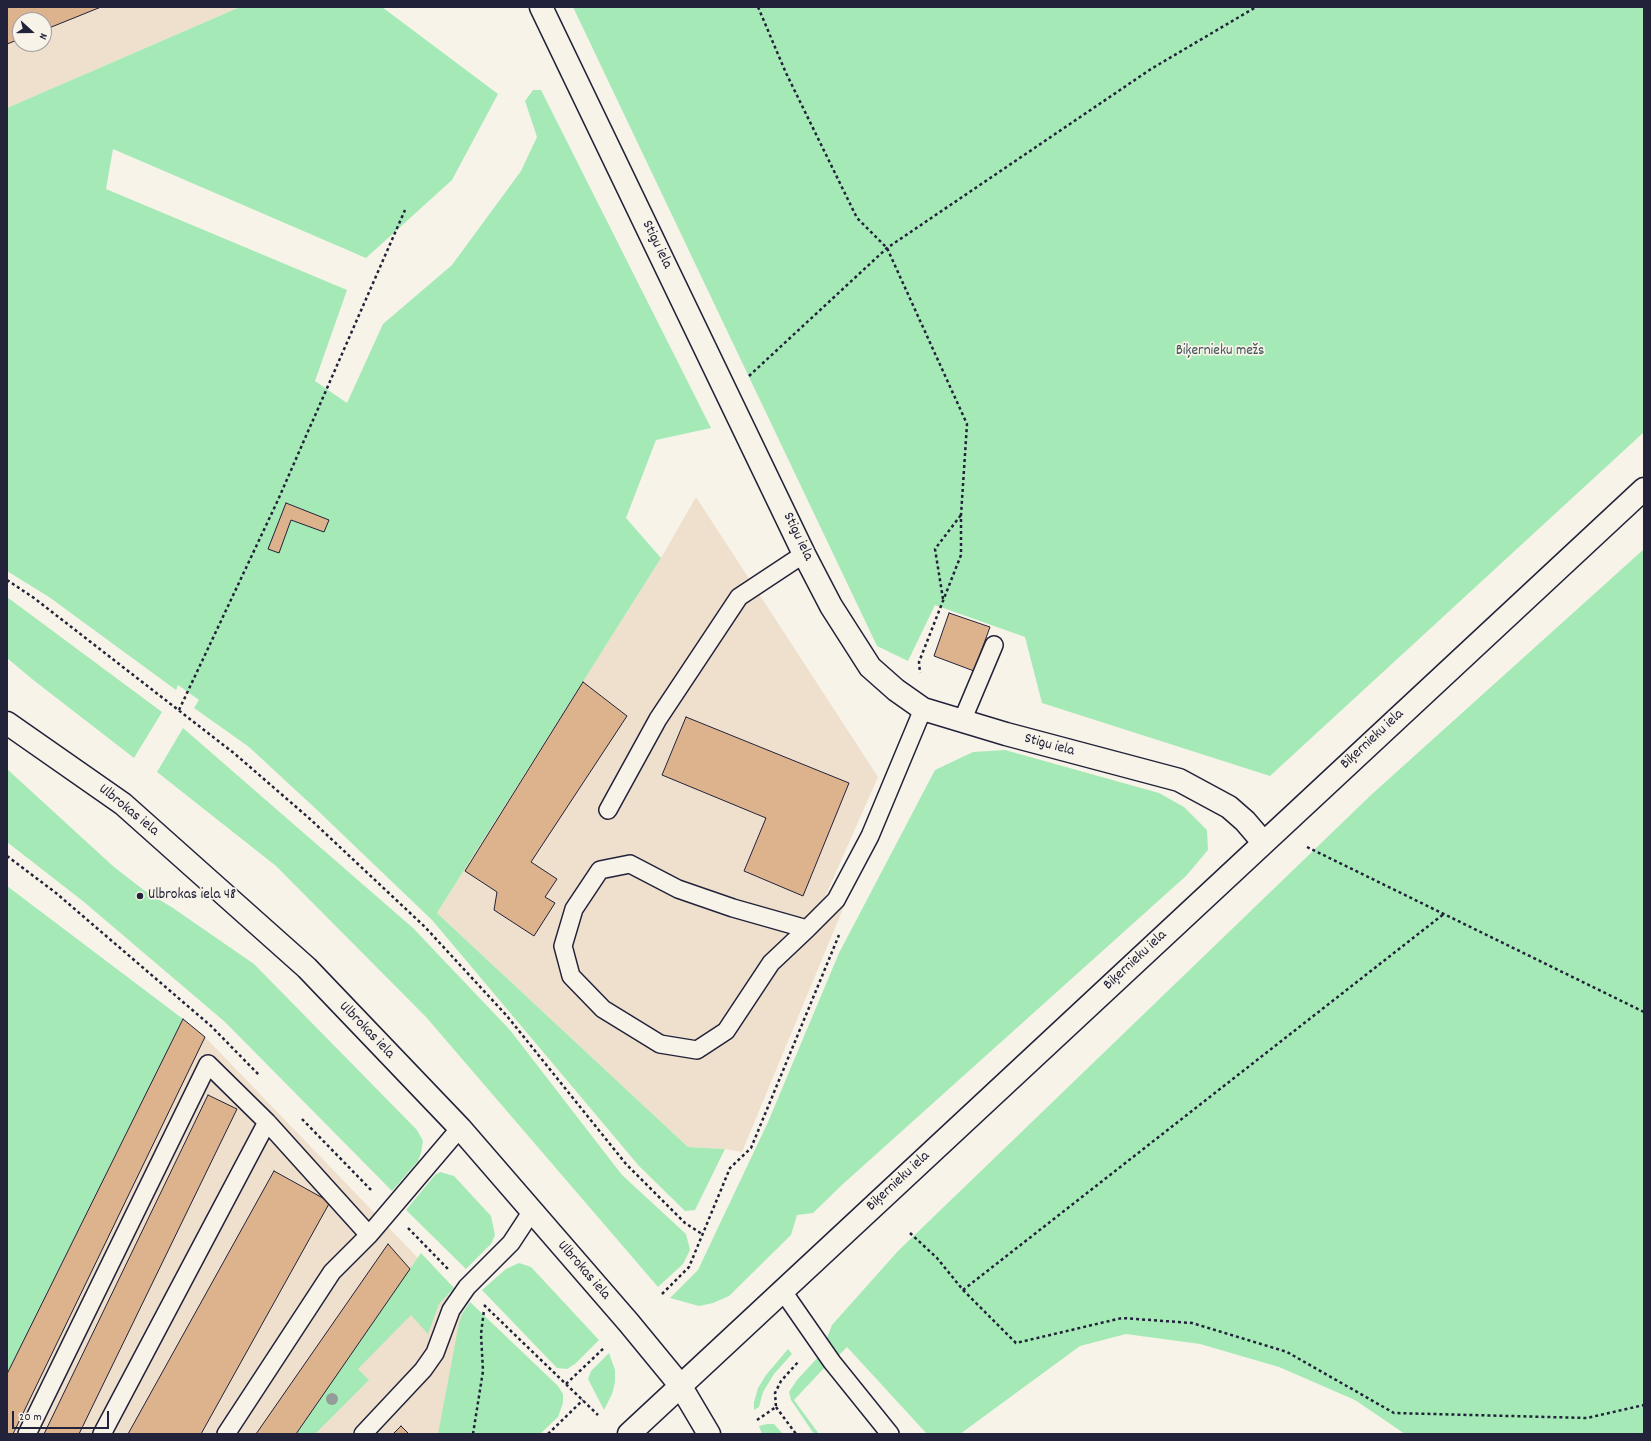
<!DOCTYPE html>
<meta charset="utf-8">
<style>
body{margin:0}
#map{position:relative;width:1651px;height:1441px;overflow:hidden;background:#f7f3e8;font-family:Dekko,sans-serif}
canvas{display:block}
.frame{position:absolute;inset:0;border:8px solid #22223b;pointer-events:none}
.north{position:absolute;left:12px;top:12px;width:40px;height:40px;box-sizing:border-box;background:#f7f3e8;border:1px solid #a29fa3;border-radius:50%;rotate:111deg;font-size:11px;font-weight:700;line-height:16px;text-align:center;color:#22223b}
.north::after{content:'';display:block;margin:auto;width:14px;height:18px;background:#22223b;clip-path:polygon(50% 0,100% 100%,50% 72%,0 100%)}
.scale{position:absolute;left:12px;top:1411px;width:97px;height:18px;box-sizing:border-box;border:2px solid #22223b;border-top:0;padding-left:5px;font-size:12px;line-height:14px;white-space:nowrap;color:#22223b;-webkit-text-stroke:3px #f7f3e8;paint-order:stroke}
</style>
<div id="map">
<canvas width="1651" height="1441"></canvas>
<div class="frame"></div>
<div class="north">N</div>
<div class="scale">20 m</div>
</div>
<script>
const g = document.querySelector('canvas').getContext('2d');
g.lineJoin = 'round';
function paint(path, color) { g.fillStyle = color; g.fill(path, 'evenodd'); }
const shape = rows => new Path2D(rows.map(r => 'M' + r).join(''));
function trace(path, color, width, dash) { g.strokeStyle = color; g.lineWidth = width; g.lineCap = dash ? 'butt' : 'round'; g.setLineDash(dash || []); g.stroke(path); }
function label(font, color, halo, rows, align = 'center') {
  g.font = font + ' Dekko,sans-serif'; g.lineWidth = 3.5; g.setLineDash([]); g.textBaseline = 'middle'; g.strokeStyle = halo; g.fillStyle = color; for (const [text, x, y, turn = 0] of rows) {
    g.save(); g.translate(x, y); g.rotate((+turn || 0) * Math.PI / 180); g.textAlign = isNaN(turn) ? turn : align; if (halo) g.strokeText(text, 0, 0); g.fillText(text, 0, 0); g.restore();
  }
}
paint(shape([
 [7,7,240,7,7,108],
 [20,20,44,20,44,44,20,44],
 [696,497,878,777,825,897,845,904,742,1152,725,1149,688,1147,437,913,661,558],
 [183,1019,205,1037,418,1258,472,1324,456,1434,7,1434,7,1374]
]), '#efe0cd');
paint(shape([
 [240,7,382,7,498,94,452,180,366,258,113,149,106,189,347,290,315,381,347,403,383,324,452,265,521,171,537,137,525,101,533,90,541,90,711,428,656,440,626,518,661,558,437,913,688,1147,725,1149,695,1210,685,1211,639,1166,432,920,316,809,249,747,194,708,199,700,178,685,176,690,49,597,7,571,7,108],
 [573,7,1644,7,1644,432,1270,776,1042,703,1025,637,935,605,908,661,877,646],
 [1644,549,1644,1434,1405,1434,1355,1400,1279,1367,1200,1344,1126,1334,1080,1346,960,1434,927,1434,847,1347,838,1356,827,1338,832,1325,898,1251,1371,795],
 [7,597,162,712,134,758,32,679,7,658],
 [183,728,413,928,510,1030,622,1175,686,1234,690,1250,683,1264,658,1287,426,1017,276,866,157,772],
 [1005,750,1159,793,1184,807,1207,830,1208,850,1186,876,843,1184,813,1213,797,1215,791,1235,729,1296,713,1303,699,1306,670,1298,698,1270,768,1122,839,953,935,770,973,752],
 [7,769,114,867,145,891,173,908,254,964,417,1130,423,1141,421,1153,418,1161,392,1191,225,1022,84,902,7,842],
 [7,886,183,1019,7,1374],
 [440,1172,454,1176,491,1216,495,1235,491,1244,466,1269,406,1210,435,1175],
 [421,1253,454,1288,439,1304,428,1334,411,1315,358,1369,369,1380,315,1434,296,1434],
 [519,1263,531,1267,599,1340,575,1364,567,1369,557,1368,482,1290,506,1269],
 [470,1302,558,1386,563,1394,563,1403,558,1417,540,1434,438,1434,459,1323,463,1312],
 [788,1349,792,1354,774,1374,763,1392,759,1407,754,1410,754,1402,758,1388,766,1375],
 [609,1353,615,1370,615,1382,612,1394,604,1410,588,1379,591,1371],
 [819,1356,826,1366,794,1400,819,1434,814,1434,791,1400,789,1392,797,1380],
 [767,1424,774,1424,783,1434,762,1434,759,1426]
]), '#a5eab6');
const building = shape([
 [7,7,101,7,44,30,44,20,20,20,20,39,7,44,7,7],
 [286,503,329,520,324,532,291,520,279,553,268,549,286,503],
 [949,613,990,627,974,671,934,656,949,613],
 [583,682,627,716,531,862,557,879,545,897,555,903,534,936,494,910,497,892,465,871,583,682],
 [686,717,849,783,803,896,744,871,766,818,662,775,686,717],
 [183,1019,205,1037,13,1434,7,1434,7,1374,183,1019],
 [208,1095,237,1109,79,1434,44,1434,208,1095],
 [274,1171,330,1202,201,1434,128,1434,274,1171],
 [388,1244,410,1269,296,1434,256,1434,388,1244],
 [401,1426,409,1434,393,1434,401,1426]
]);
paint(building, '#ddb38e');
trace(building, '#22223b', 1);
const lane = shape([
 [962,721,994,645],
 [608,810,658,719,739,597,804,554],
 [807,929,733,908,678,889,630,864,600,870,574,909,563,946,571,976,603,1009,660,1044,697,1050,726,1031,771,963,807,929,836,900,870,836,923,709],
 [782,1290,832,1362,890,1434],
 [27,1434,208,1064,267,1122,369,1235],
 [102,1434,267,1122],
 [226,1434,332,1272,369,1235,460,1128],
 [363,1434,423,1370,435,1353,451,1310,467,1287,511,1243,532,1211]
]);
const street = shape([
 [541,7,804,554,831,606,870,667,896,690,923,709,1006,734,1179,780,1229,807,1245,821,1263,842]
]);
const secondary = shape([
 [7,723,123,804,307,968,460,1128,629,1323,680,1385,709,1434],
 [629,1434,1644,489]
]);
trace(lane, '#22223b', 20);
trace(street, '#22223b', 25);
trace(secondary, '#22223b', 25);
trace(shape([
 [758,7,786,73,857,218,887,248,967,424,961,515,961,555,919,662,920,673],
 [749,376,887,248,1151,69,1256,7],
 [7,580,34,598,235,754,310,819,425,927,507,1016,626,1164,685,1223,702,1234],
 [943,599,935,549,961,515],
 [179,710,278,500,405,210],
 [1307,847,1644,1012],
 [7,856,56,893,211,1026,260,1076],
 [302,1119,373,1192],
 [408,1228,448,1269],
 [910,1233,937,1258,963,1290,1016,1343,1122,1318,1192,1323,1287,1352,1394,1413,1587,1418,1644,1405],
 [963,1290,1445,913],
 [662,1294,689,1267,730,1168,751,1148,839,935],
 [484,1305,598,1415],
 [566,1384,605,1347],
 [776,1407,796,1434],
 [757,1420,776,1407,775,1393,781,1381,799,1361],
 [473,1434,483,1371,481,1334,484,1310],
 [548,1434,583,1400]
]), '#22223b', 2.5, [3, 3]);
trace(lane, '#f7f3e8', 17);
trace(street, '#f7f3e8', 22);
trace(secondary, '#f7f3e8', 22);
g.fillStyle = '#949c9a';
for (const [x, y] of [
 [332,1399]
]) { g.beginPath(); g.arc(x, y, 6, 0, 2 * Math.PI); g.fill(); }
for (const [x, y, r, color] of [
 [140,896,4,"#22223b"]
]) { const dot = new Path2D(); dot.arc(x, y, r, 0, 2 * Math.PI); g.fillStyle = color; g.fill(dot); trace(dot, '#f7f3e8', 1.5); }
label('15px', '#22223b', '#f7f3e8', [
 ["Stigu iela",656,245,64],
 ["Stigu iela",797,537,64],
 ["Biķernieku iela",1373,740,-43],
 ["Stigu iela",1049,746,15],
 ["Ulbrokas iela",128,811,39],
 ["Biķernieku iela",1136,961,-43],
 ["Ulbrokas iela",366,1031,46],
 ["Biķernieku iela",899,1182,-43],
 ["Ulbrokas iela",583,1271,49]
]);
label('15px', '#43545a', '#f7f3e8', [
 ["Biķernieku mežs",1220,352]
]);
label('15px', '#22223b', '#f7f3e8', [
 ["Ulbrokas iela 48",148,896]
], 'left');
</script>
